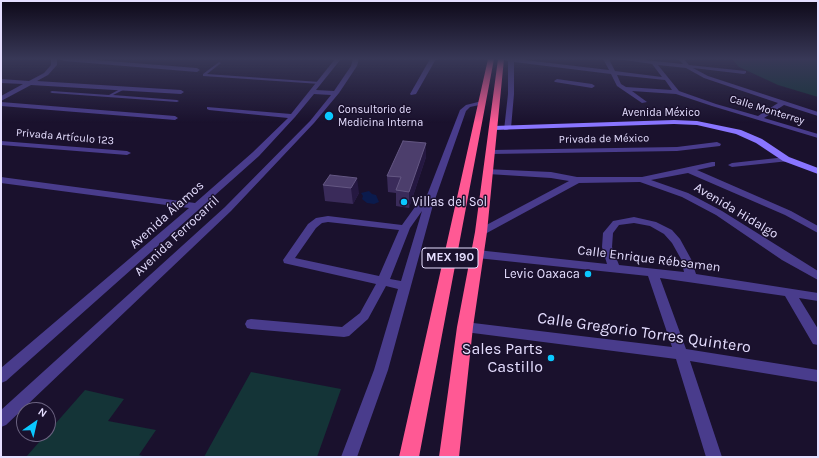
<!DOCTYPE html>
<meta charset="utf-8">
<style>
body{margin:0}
#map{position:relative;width:819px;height:458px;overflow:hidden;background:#1a112d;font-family:Karla,sans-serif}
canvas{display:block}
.frame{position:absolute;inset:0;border:2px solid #e5deff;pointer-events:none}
.north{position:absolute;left:16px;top:402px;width:40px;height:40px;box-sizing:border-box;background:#1a112d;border:1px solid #6b6381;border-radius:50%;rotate:34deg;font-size:11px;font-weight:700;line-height:16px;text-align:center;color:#e5deff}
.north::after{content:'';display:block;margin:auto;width:14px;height:18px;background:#0ac8ff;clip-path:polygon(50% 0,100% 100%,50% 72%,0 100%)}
</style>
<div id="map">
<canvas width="819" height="458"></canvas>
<div class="frame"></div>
<div class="north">N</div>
</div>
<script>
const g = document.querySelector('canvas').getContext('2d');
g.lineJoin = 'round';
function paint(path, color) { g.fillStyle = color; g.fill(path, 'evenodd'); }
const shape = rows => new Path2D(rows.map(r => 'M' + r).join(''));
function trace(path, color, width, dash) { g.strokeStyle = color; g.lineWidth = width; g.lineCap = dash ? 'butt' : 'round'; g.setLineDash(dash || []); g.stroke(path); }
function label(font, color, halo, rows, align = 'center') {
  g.font = font + ' Karla,sans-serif'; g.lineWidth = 3; g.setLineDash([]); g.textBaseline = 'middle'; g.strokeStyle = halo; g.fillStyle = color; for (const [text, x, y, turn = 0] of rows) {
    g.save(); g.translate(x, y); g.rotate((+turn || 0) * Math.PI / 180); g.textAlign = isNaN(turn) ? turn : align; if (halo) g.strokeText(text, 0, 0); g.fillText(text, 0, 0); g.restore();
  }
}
paint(shape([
 [732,59,818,59,818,97,778,85,739,67],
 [251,372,341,389,317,457,204,457],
 [85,390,124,399,108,421,156,430,139,455,147,457,26,457]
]), '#143437');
paint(shape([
 [369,191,372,194,376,195,379,202,374,204,367,203,362,199,363,196,361,193]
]), '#0b1b4d');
paint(shape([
 [219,62,221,63,207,74,320,82,321,83,320,84,203,76,203,74,219,62],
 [124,87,126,88,125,89,113,95,177,100,179,101,177,102,52,93,50,92,52,91,109,95,124,87]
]), '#493c8c');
paint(shape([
 [51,59,57,59,57,65,48,75,37,81,181,90,184,92,181,94,31,85,1,101,1,96,23,84,1,83,1,79,29,81,44,73,51,65,51,59],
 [61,59,84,59,197,68,200,70,197,72,64,61,61,59],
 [335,59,341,59,316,90,334,91,351,66,353,59,359,59,357,66,339,93,314,123,231,211,6,425,1,427,1,410,225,207,310,121,331,95,314,94,295,117,259,156,6,381,1,383,1,368,189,208,1,183,1,177,195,203,253,152,288,118,209,110,207,109,207,107,291,114,335,59],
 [430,59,436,59,416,94,411,95,410,94,430,59],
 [500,59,517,59,609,70,603,59,609,59,615,71,662,77,652,64,617,59,636,59,683,64,678,59,684,59,689,65,746,71,746,73,744,74,693,68,708,76,818,112,818,116,784,105,764,118,818,134,818,138,712,106,676,94,632,91,647,102,642,103,617,86,611,74,514,62,514,94,511,128,507,130,504,130,508,94,508,61,500,59],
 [658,65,686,68,704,78,778,103,758,116,716,104,679,91,658,65],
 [617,75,665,80,672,90,626,87,621,84,617,75],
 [557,79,592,84,595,86,592,88,555,82,554,81,557,79],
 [482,101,484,102,484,104,470,107,466,111,433,205,388,370,357,457,341,457,374,370,398,289,386,286,368,319,349,336,344,337,251,329,247,328,245,324,247,320,251,319,342,327,360,313,376,284,288,264,284,263,283,260,308,224,316,218,328,216,402,225,415,207,424,203,460,110,466,105,482,101],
 [422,211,401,281,390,279,410,228,422,211],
 [328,222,399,230,379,276,295,258,316,228,322,223,328,222],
 [1,102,175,116,178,118,175,120,1,106,1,102],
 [1,141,127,151,131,153,127,155,1,145,1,141],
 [717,142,721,144,720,146,677,151,491,154,487,152,491,150,677,147,717,142],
 [786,157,790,159,789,161,732,167,728,165,732,163,786,157],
 [712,162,715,162,715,166,697,170,791,211,818,226,818,233,785,215,688,173,651,180,688,193,722,211,818,271,818,280,782,260,716,215,682,197,640,182,579,183,485,234,481,235,476,232,477,230,569,181,551,178,488,174,484,171,485,169,551,172,577,177,642,177,712,162],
 [634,217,656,222,672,230,680,239,691,259,696,274,818,293,818,301,799,298,818,329,818,345,813,344,785,296,660,278,686,349,818,370,818,382,690,361,722,457,706,457,676,359,465,332,460,331,459,327,460,323,465,322,672,347,648,276,477,258,473,256,472,254,473,252,477,250,607,264,602,247,603,233,613,221,634,217],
 [634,223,650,226,664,234,672,243,681,259,684,272,619,265,612,247,613,233,619,225,634,223]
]), '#493c8c');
paint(shape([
 [674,120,697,121,741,130,762,139,789,157,818,168,818,174,783,161,756,143,736,134,697,125,674,124,493,130,489,128,493,126,674,120]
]), '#8975ff');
paint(shape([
 [488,59,494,59,419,457,399,457,488,59],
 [498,59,504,59,487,232,473,327,459,457,439,457,457,327,475,232,498,59]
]), '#ff5994');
paint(shape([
 [426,143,426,157,409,208,396,206,396,193,388,192,387,176],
 [330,175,359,193,353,204,325,201,323,185]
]), '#3a2b5a');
paint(shape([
 [426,143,426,157,409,208,409,192],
 [357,178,359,193,353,204,351,188]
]), '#251841');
const building = shape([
 [403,141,426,143,409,192,396,190,401,177,387,176,403,141],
 [330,175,357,178,351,188,323,185,330,175]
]);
paint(building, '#4c3e6c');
trace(building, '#645783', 1);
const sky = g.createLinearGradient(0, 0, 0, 123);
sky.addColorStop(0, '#0e0919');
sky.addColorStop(0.48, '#383857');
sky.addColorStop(1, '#38385700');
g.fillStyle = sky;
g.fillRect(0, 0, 819, 123);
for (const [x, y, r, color] of [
 [329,116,5,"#0ac8ff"],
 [404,202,4,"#0ac8ff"],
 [588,274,4,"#0ac8ff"],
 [551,358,4,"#0ac8ff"]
]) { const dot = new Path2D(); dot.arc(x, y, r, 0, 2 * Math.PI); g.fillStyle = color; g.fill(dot); trace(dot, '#1a112d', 1.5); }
label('11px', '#e5deff', '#1a112d', [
 ["Consultorio de",338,110],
 ["Medicina Interna",338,123]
], 'left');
label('11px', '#e5deff', '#1a112d', [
 ["Calle Monterrey",767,110,17],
 ["Avenida México",661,113],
 ["Privada Artículo 123",65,137,5],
 ["Privada de México",604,139,-1]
]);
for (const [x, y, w] of [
 [450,258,56]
]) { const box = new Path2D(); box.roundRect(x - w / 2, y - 10, w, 20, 3); g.fillStyle = '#1a112d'; g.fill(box); trace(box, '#e5deff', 1); }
label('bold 12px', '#e5deff', null, [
 ["MEX 190",450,258]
]);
label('13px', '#e5deff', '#1a112d', [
 ["Villas del Sol",412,202],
 ["Levic Oaxaca",580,274,"right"]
], 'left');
label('13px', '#e5deff', '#1a112d', [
 ["Avenida Hidalgo",736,211,31],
 ["Avenida Álamos",167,215,-42],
 ["Avenida Ferrocarril",177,236,-43],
 ["Calle Enrique Rébsamen",649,259,7]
]);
label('16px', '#e5deff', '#1a112d', [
 ["Calle Gregorio Torres Quintero",644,333,8]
]);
label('16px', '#e5deff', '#1a112d', [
 ["Sales Parts",543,349],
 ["Castillo",543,367]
], 'right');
</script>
